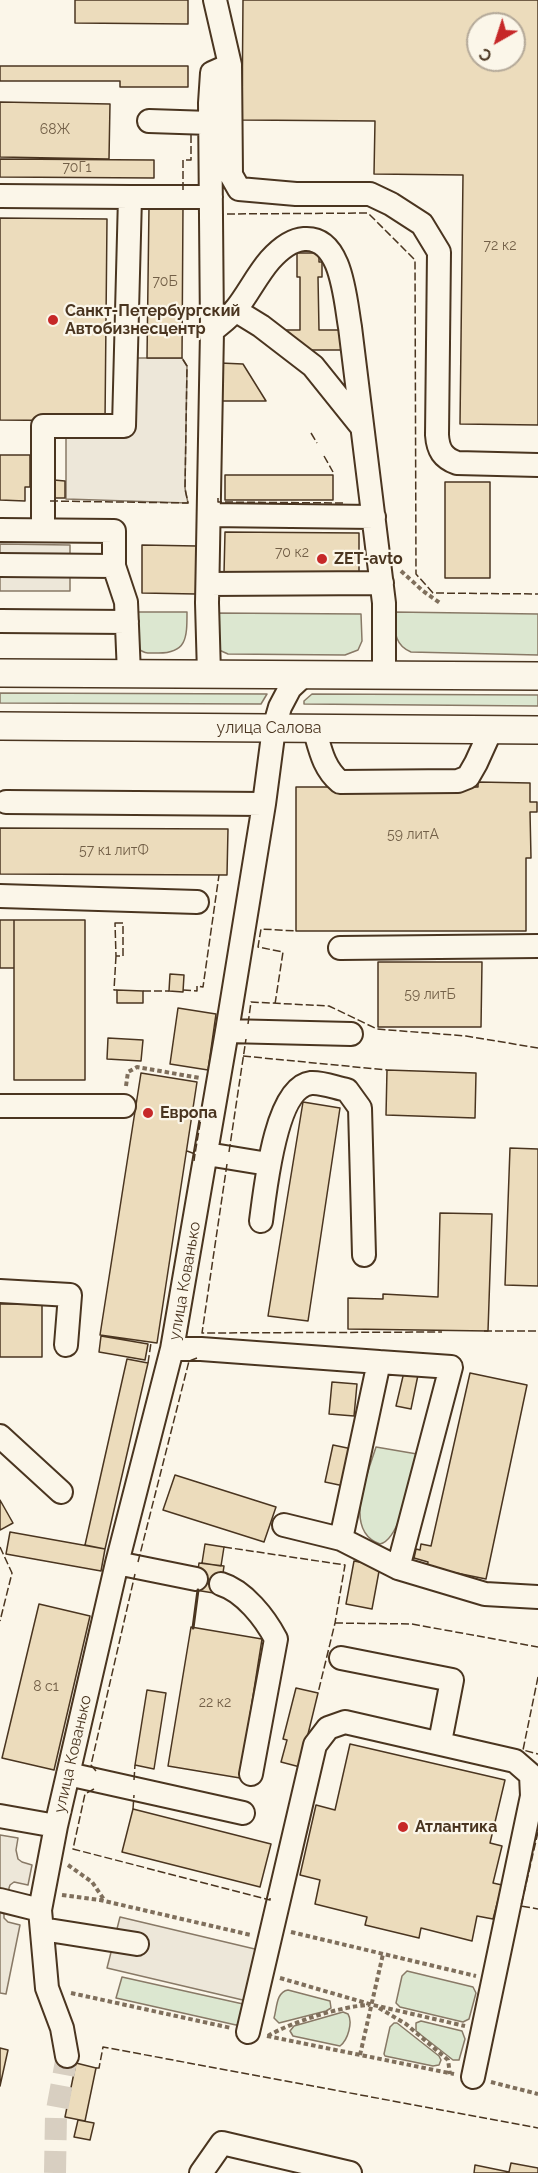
<!DOCTYPE html>
<meta charset="utf-8">
<style>
body{margin:0}
#map{position:relative;width:538px;height:2173px;overflow:hidden;background:#fbf6e9;font-family:Raleway,sans-serif}
canvas{display:block}
.north{position:absolute;left:466px;top:12px;width:60px;height:60px;box-sizing:border-box;background:#fbf6e9;border:2px solid #b4a999;border-radius:50%;rotate:219deg;font-size:16px;font-weight:700;line-height:24px;text-align:center;color:#4a3520}
.north::after{content:'';display:block;margin:auto;width:21px;height:27px;background:#c62828;clip-path:polygon(50% 0,100% 100%,50% 72%,0 100%)}
</style>
<div id="map">
<canvas width="538" height="2173"></canvas>
<div class="north">С</div>
</div>
<script>
const c = document.querySelector('canvas').getContext('2d');
c.lineJoin = 'round';
function fillPath(path, color) {
  c.fillStyle = color;
  c.fill(path, 'evenodd');
}
function stroke(path, color, width, dash) {
  c.strokeStyle = color;
  c.lineWidth = width;
  c.lineCap = dash ? 'butt' : 'round';
  c.setLineDash(dash || []);
  c.stroke(path);
}
function drawText(font, color, halo, rows, align = 'center') {
  c.font = font + ' Raleway,sans-serif';
  c.lineWidth = 4.5;
  c.setLineDash([]);
  c.textBaseline = 'middle';
  c.strokeStyle = halo;
  c.fillStyle = color;
  for (const [text, x, y, turn = 0] of rows) {
    c.save();
    c.translate(x, y);
    c.rotate((+turn || 0) * Math.PI / 180);
    c.textAlign = isNaN(turn) ? turn : align;
    if (halo) c.strokeText(text, 0, 0);
    c.fillText(text, 0, 0);
    c.restore();
  }
}
const green = new Path2D(`
 M138,612H187C187,638 187,654 156,653C148,653 144,654 138,648L136,615Z
 M394,612L538,614V655L411,652C393,645 395,629 394,612Z
 M214,613L361,614L362,641L358,650L345,655L228,654L219,650Z
 M0,693L267,694L261,704L0,703Z
 M312,694L538,695V706L304,704V701Z
 M376,1447L417,1454C412,1473 401,1540 380,1544C342,1531 368,1473 376,1447Z
 M407,1971L473,1987L476,1993L469,2019L463,2022L400,2007L396,2003L402,1976Z
 M122,1977L243,2004L246,2006L240,2024L236,2025L116,1998Z
 M288,1990L330,2001L331,2008L326,2011L279,2023L274,2018C277,2008 276,1992 288,1990Z
 M343,2012L348,2014C353,2022 348,2040 340,2046L293,2036L290,2031L294,2026Z
 M421,2021L462,2031L465,2039L459,2060H453L416,2031V2023Z
 M394,2023H397L439,2056L441,2060L439,2065L433,2066L385,2056L384,2054L390,2027Z`);
fillPath(green, '#dce7d0');
stroke(green, '#887966', 1.5);
const parking = new Path2D(`
 M114,358H182L187,366L185,488L188,503L66,499V438H114Z
 M0,544L70,545V591H0Z
 M0,1835L18,1838L16,1850L18,1859L22,1862L32,1865L28,1885L14,1882L10,1885L9,1888L8,1911L4,1913V1918L8,1922L20,1925L6,1994L0,1993Z
 M120,1917L259,1950L247,2001L107,1968Z`);
fillPath(parking, '#ede7d9');
stroke(parking, '#887966', 1.5);
const building = new Path2D(`
 M75,0H188V24L75,23Z
 M243,0H538V425L460,424L463,175L374,174L375,121L242,120ZM478,24H514V60H478Z
 M0,66H188V87H120V81H0Z
 M0,102L110,104L109,159L0,157Z
 M0,159L154,160V178L0,177Z
 M149,206H183L182,358H147Z
 M0,218L107,219L105,421L0,420Z
 M297,253H319V262H322V277H318L319,330H342V350H277V330H300V277H297Z
 M220,363L243,364L266,401H220Z
 M0,455H30V487H25V501L0,500Z
 M225,475H333V500H225Z
 M54,480L65,481V498H54Z
 M445,482H490V578H445Z
 M225,532L359,533V575L224,574Z
 M142,545L197,546L196,594L142,593Z
 M478,782L530,783V802H537V812H530L531,858H526V931H296V787H478Z
 M0,828L228,829L227,875L0,874Z
 M0,920H14V968H0Z
 M14,920H85V1080H14Z
 M378,962H482L481,1027H378Z
 M170,974L184,975L183,992L169,991Z
 M117,990L143,991V1003H117Z
 M178,1008L216,1014L208,1070L170,1064Z
 M108,1038L143,1040L141,1061L107,1059Z
 M387,1070L476,1073L475,1118L386,1115Z
 M141,1073L197,1082L157,1343L100,1335Z
 M303,1102L340,1108L308,1321L268,1316Z
 M510,1148L538,1149V1286L505,1285Z
 M440,1213L492,1214L488,1331L348,1329V1298L383,1299V1294L438,1297Z
 M0,1304H42V1357H0Z
 M101,1336L148,1344L145,1360L99,1352Z
 M127,1359L148,1363L105,1549L85,1545Z
 M404,1372L418,1375L411,1409L396,1406Z
 M470,1373L527,1385L486,1579L427,1567L428,1562L414,1558L416,1549L420,1550L421,1544L431,1546Z
 M332,1382L357,1384L354,1416L329,1414Z
 M333,1445L352,1449L344,1486L325,1482Z
 M175,1475L276,1507L264,1542L163,1510Z
 M0,1500L13,1523L0,1530Z
 M10,1532L105,1549L101,1571L6,1554Z
 M205,1544L224,1547L221,1566L202,1563Z
 M354,1561L380,1566L372,1609L346,1604Z
 M199,1563L224,1566L220,1594L195,1590Z
 M39,1604L90,1616L54,1770L2,1758Z
 M191,1627L262,1639L240,1778L168,1766Z
 M296,1688L318,1693L300,1767L281,1762L287,1740L283,1739Z
 M147,1690L166,1693L154,1769L135,1765Z
 M350,1744L505,1780L490,1843L502,1846L493,1883L502,1885L493,1919L477,1916L472,1941L421,1928L419,1938L365,1925L367,1917L315,1904L320,1880L300,1875L316,1805L335,1810Z
 M133,1809L271,1844L260,1887L122,1852Z
 M0,2048L8,2050L0,2086Z
 M76,2063L96,2068L85,2121L65,2117Z
 M78,2120L94,2123L90,2140L74,2137Z
 M511,2163L538,2168V2173H474L475,2165L509,2172Z`);
fillPath(building, '#ecdcbc');
stroke(building, '#4a3520', 1.5);
stroke(new Path2D(`
 M55,2173L56,2115L67,2056`), '#d8cfc1', 22, [22, 11]);
const minor = new Path2D(`
 M215,0L230,65L231,175L239,189L296,194H370L391,204L422,224L439,252L437,435C438,450 443,458 457,463L538,465
 M149,121L210,123
 M0,196L130,197L124,426H43V530
 M130,197H211
 M235,310L261,326L313,366L362,427
 M212,331C220,324 229,318 236,309C248,294 257,275 270,260C279,250 290,240 304,239C342,236 345,299 350,327L384,603V675
 M209,515L374,517
 M0,530L114,531V566
 M0,565L114,566L126,602L129,674
 M208,584L382,583
 M0,621L127,622
 M209,674L207,603L212,331L210,103L212,73L230,65
 M314,728C320,748 323,768 340,782L458,781L468,777L476,763L491,730
 M6,802L264,804
 M0,896L197,902
 M340,948L538,946
 M227,1031L351,1034
 M0,1106H124
 M207,1154L268,1164
 M261,1221C265,1192 275,1087 311,1083C322,1082 336,1088 347,1090L360,1108L364,1255
 M0,1291L70,1295L66,1345
 M172,1349H201L379,1362
 M0,1436L61,1492
 M284,1525L341,1539L398,1568L485,1594L538,1597
 M341,1539L379,1362L451,1367L398,1568
 M117,1563L196,1579
 M221,1584C244,1591 265,1618 276,1639L251,1774
 M341,1658L452,1680L440,1742
 M68,1774L243,1813
 M0,1816L56,1826
 M0,1900L40,1910
 M42,1929L137,1944
 M248,2032L315,1745L328,1728L345,1722L515,1761L531,1775L532,1796L473,2077
 M67,2056L62,2028L47,1988L40,1910L56,1826L117,1563L172,1349L227,1031L264,804L274,728L280,707L290,688L305,674
 M201,2173L222,2143L350,2173`);
const major = new Path2D(`
 M0,673L538,676
 M0,726L538,730`);
stroke(minor, '#4a3520', 26);
stroke(major, '#4a3520', 30);
stroke(new Path2D(`
 M401,571L423,591L440,603
 M126,1086L128,1072L137,1067L200,1078
 M68,1865L92,1882L105,1901
 M62,1895L100,1900L251,1935
 M291,1932L476,1976
 M280,1978L373,2005L465,2026
 M71,1993L231,2028
 M379,2008L406,2024L448,2060L450,2074
 M267,2036L454,2074
 M268,2036C291,2022 342,2006 369,2005
 M360,2055L383,1954
 M491,2082L538,2094`), '#7f6f5c', 4, [4.5, 3]);
stroke(minor, '#fbf6e9', 22);
stroke(major, '#fbf6e9', 27);
stroke(new Path2D(`
 M183,190V160H191V135
 M227,214L368,213L415,260L416,574L433,593L538,594
 M311,433L317,443
 M324,456L333,472
 M218,498V502L344,503
 M50,501L188,503L185,489L187,366L182,358
 M115,923H123V956H116Z
 M116,956L114,990H117
 M183,990L197,991V986L203,987L219,875
 M143,991H169
 M275,1004L283,952L258,947L261,929L296,931
 M248,1024L251,1002L329,1006L377,1029L466,1036L538,1048
 M243,1056L387,1070
 M187,1151L195,1154L202,1112L193,1111
 M229,1152L246,1039
 M194,1161L195,1154
 M227,1164L202,1333L442,1332
 M484,1331H538
 M148,1363L151,1343
 M0,1547L12,1573L0,1621
 M224,1547L345,1565L335,1623L318,1693
 M138,1562L189,1361L197,1358
 M335,1623L412,1624L538,1647
 M538,1677L523,1750L538,1754
 M96,1771L91,1765L135,1574
 M134,1780L135,1765
 M94,1789L85,1794L73,1849L270,1900V1897
 M133,1809L134,1795
 M538,1832L521,1906L538,1909
 M96,2068H99L103,2047L538,2128`), '#4a3520', 1.5, [8, 3]);
stroke(new Path2D(`
 M193,1628L198,1590`), '#4a3520', 3);
for (const [x, y, r, color] of [
 [53,320,6,"#c62828"],
 [322,559,6,"#c62828"],
 [148,1113,6,"#c62828"],
 [403,1827,6,"#c62828"]
]) {
  const dot = new Path2D();
  dot.arc(x, y, r, 0, 2 * Math.PI);
  c.fillStyle = color;
  c.fill(dot);
  stroke(dot, '#fbf6e9', 2);
}
drawText('14px', '#725f47', null, [
 ["68Ж",55,130],
 ["70Г1",77,168],
 ["72 к2",500,246],
 ["70Б",165,282],
 ["70 к2",292,553],
 ["59 литА",413,835],
 ["57 к1 литФ",114,851],
 ["59 литБ",430,995],
 ["8 с1",46,1687],
 ["22 к2",215,1703]
]);
drawText('bold 16px', '#4a3520', '#fbf6e9', [
 ["Санкт-Петербургский",65,311],
 ["Автобизнесцентр",65,329],
 ["ZET-avto",334,559],
 ["Европа",160,1113],
 ["Атлантика",415,1827]
], 'left');
drawText('16px', '#4a3520', '#fbf6e9', [
 ["улица Салова",269,728],
 ["улица Кованько",185,1281,-80],
 ["улица Кованько",73,1754,-77]
]);
</script>
